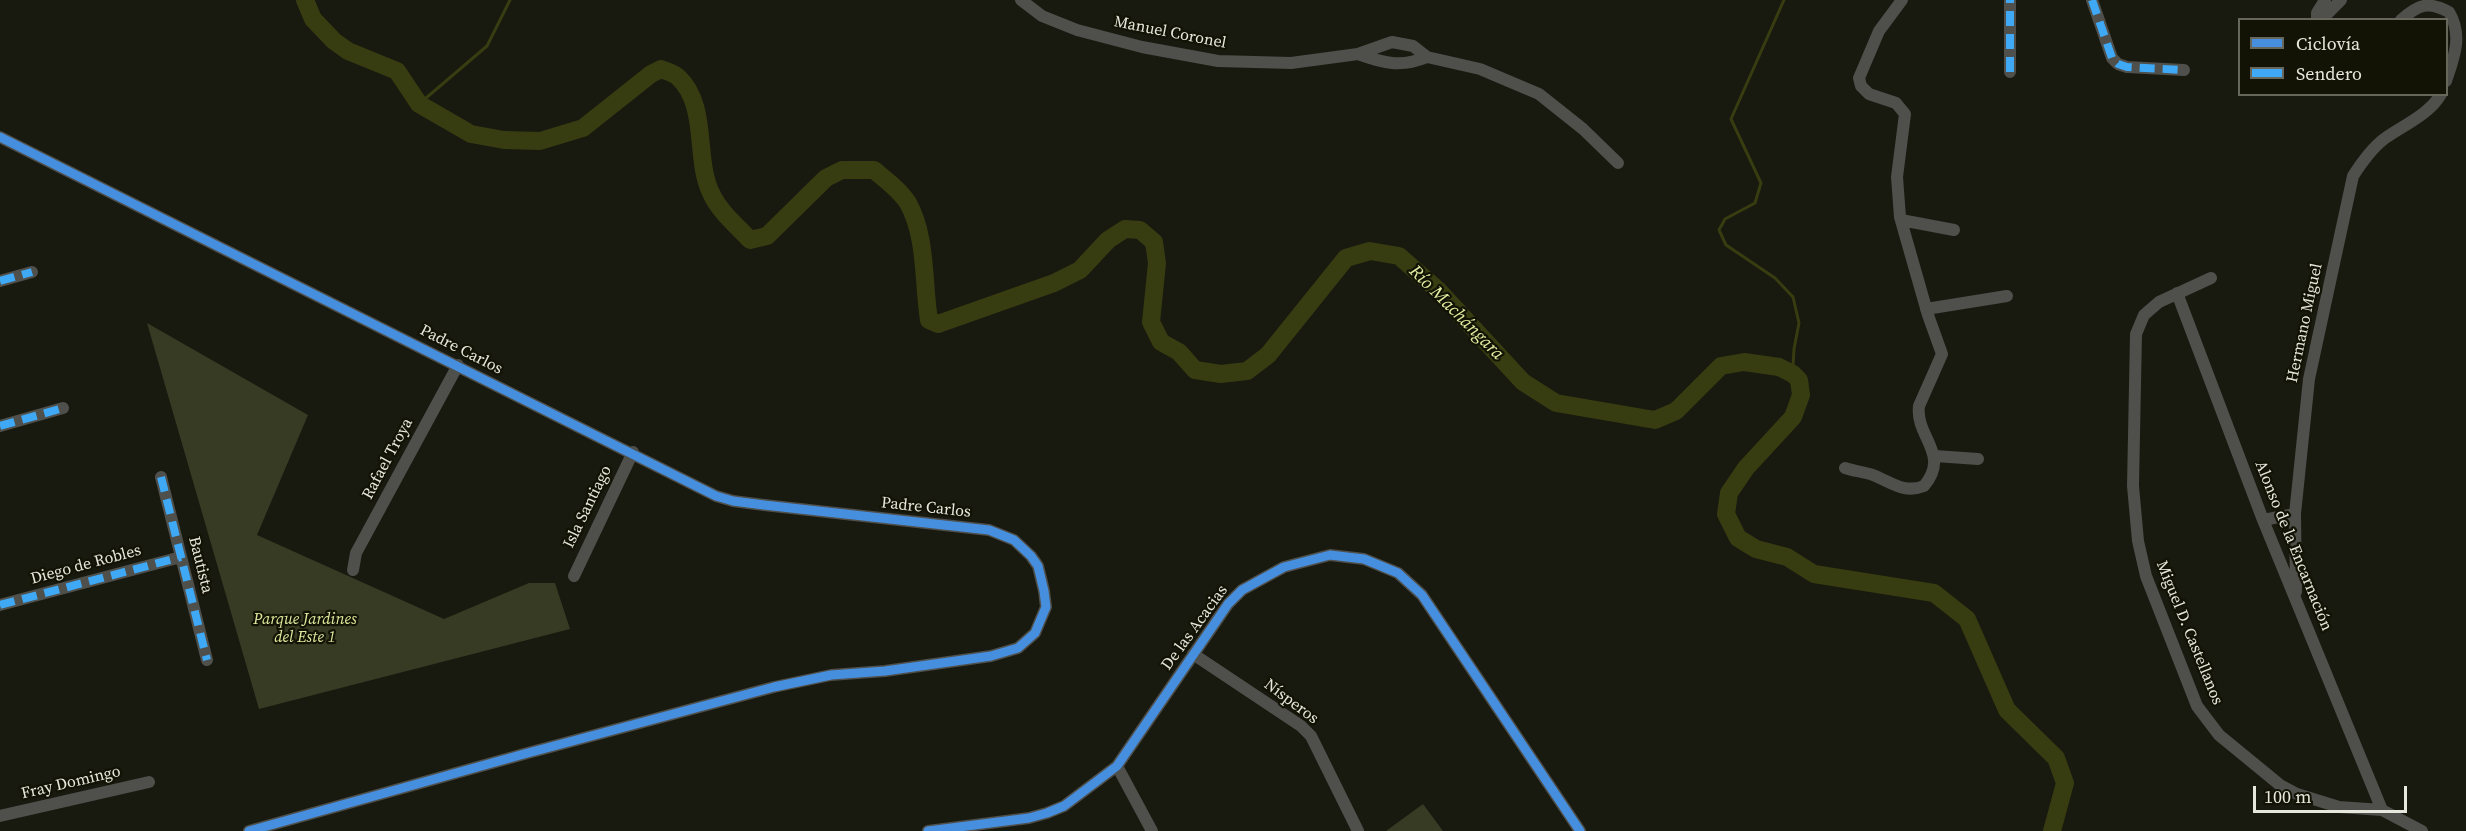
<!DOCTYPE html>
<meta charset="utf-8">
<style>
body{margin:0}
#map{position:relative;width:2466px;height:831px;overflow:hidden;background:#18190f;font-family:"Source Serif 4",serif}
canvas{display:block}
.legend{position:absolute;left:2238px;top:18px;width:210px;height:78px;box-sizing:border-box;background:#121304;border:2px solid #67685b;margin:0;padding:8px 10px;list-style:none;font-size:18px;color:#e7e8dd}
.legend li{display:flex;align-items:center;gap:12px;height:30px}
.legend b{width:30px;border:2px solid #67685b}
.scale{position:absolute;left:2253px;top:786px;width:154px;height:27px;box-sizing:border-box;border:3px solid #e7e8dd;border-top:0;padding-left:8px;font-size:18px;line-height:21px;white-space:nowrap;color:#e7e8dd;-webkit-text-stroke:4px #121304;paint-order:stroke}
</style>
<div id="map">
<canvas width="2466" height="831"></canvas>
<ul class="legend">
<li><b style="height:8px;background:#468fdf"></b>Ciclovía</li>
<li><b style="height:8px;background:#3fa9f5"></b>Sendero</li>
</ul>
<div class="scale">100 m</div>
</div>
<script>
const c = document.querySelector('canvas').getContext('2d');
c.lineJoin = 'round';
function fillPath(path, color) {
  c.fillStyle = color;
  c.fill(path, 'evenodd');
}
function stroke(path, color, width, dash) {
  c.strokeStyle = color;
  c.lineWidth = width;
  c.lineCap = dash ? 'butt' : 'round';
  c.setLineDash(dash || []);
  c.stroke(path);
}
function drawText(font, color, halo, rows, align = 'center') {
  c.font = font + ' "Source Serif 4",serif';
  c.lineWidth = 4.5;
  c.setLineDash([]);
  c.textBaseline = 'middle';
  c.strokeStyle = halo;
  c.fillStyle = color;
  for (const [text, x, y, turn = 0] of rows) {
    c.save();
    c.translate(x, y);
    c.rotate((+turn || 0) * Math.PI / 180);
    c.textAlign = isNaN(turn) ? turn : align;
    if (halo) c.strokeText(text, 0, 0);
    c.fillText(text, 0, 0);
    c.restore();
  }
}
fillPath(new Path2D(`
 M147,323L308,415L257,535L444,619L529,583H555L570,629L259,709Z
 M1423,804L1443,831H1386Z`), '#383b24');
stroke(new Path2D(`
 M1784,0L1731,119L1761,183L1755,203L1725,219L1719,230L1726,245L1775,278L1793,297L1799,323L1794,349L1792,384
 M419,104L487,46L510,0`), '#383c11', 3);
stroke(new Path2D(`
 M305,0L313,19L334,41L348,51L397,71L419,104L471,134L504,140L540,141L583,128L651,74L661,69C666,71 674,73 678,77C709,106 694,158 711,193C719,211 737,226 750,240L767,236L826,178L842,170H874C886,180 900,190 908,203C927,237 923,283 929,320L938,324L1054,283L1080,270L1108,240L1125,229L1140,230L1154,242L1157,263L1151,322L1161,342L1179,352L1195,370L1221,374L1247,371L1268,355L1346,258L1370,251L1399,256L1439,291L1523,382L1556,403L1655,420L1676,411L1721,366L1744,362L1779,367L1793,374L1799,380L1801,395L1793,417L1746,468L1729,493L1726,514L1738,538L1756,549L1787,557L1814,574L1934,593L1967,619L2007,710L2056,758L2065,783L2052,831`), '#383c11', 18);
stroke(new Path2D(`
 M1021,0L1042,16L1077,30L1142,47L1218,61L1291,63L1358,54L1392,42L1413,46L1427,57L1480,69L1539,94L1583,129L1618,163
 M2092,0L2112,58L2118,64L2127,67L2184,70
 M2317,20V13L2325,0
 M2321,20L2341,0
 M2401,20C2419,4 2428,1 2449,12C2463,35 2454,58 2446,81
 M1358,54C1383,63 1401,68 1427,57
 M2010,72V0
 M0,137L716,496L733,501L764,505L989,530L1014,540L1031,556L1038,566L1044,591L1046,607L1035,633L1018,648L991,656L885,671L831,675L774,687L524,754L249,831
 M1901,220L1954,230
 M2211,278L2159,302L2144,315L2136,334L2133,486L2138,541L2146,576L2197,706L2219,735L2280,785L2297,794L2339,807L2382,810L2422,831
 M0,281L32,272
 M2177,293L2263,520L2382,810
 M1926,309L2007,296
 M0,426L63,408
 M1935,456L1978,459
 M1845,468C1854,471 1864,472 1873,475C1891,482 1904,494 1924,486C1951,454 1915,437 1919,406L1942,354L1928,315L1900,217L1897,177L1905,114L1896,103L1869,94L1861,86L1859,78L1879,31L1902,0
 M161,477L207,660
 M2263,520L2295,514
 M353,570L356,553L458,365
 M574,576L633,452
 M2296,592L2295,514L2309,379L2353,176C2362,162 2371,149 2384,139C2402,126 2430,114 2441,94
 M0,605L181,557
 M1193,654L1301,726L1311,736L1358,831
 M1117,766L1152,831
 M0,816L149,782
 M928,831L1029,818L1047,813L1064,806L1117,766L1228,604L1242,590L1284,567L1330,555L1364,559L1398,573L1422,595L1580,831`), '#4f4f4b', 12);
stroke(new Path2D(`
 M2092,0L2112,58L2118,64L2127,67L2184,70
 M2010,72V0
 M0,281L32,272
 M0,426L63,408
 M161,477L207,660
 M0,605L181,557`), '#3fa9f5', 8, [15, 8]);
stroke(new Path2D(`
 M0,137L716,496L733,501L764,505L989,530L1014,540L1031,556L1038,566L1044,591L1046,607L1035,633L1018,648L991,656L885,671L831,675L774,687L524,754L249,831
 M928,831L1029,818L1047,813L1064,806L1117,766L1228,604L1242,590L1284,567L1330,555L1364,559L1398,573L1422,595L1580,831`), '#468fdf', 9);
drawText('16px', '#e7e8dd', '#121304', [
 ["Manuel Coronel",1170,33,11],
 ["Hermano Miguel",2305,323,-78],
 ["Padre Carlos",461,350,27],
 ["Rafael Troya",388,459,-62],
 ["Isla Santiago",588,507,-64],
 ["Padre Carlos",926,508,6],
 ["Alonso de la Encarnación",2293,546,68],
 ["Diego de Robles",86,565,-15],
 ["Bautista",200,565,76],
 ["De las Acacias",1195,628,-54],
 ["Miguel D. Castellanos",2189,633,68],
 ["Nísperos",1291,702,37],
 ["Fray Domingo",71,783,-13]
]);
drawText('italic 16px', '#e0e89d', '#121304', [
 ["Parque Jardines",305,620],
 ["del Este 1",305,638]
]);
drawText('italic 18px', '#e3eba0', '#121304', [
 ["Río Machángara",1456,313,45]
]);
</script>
